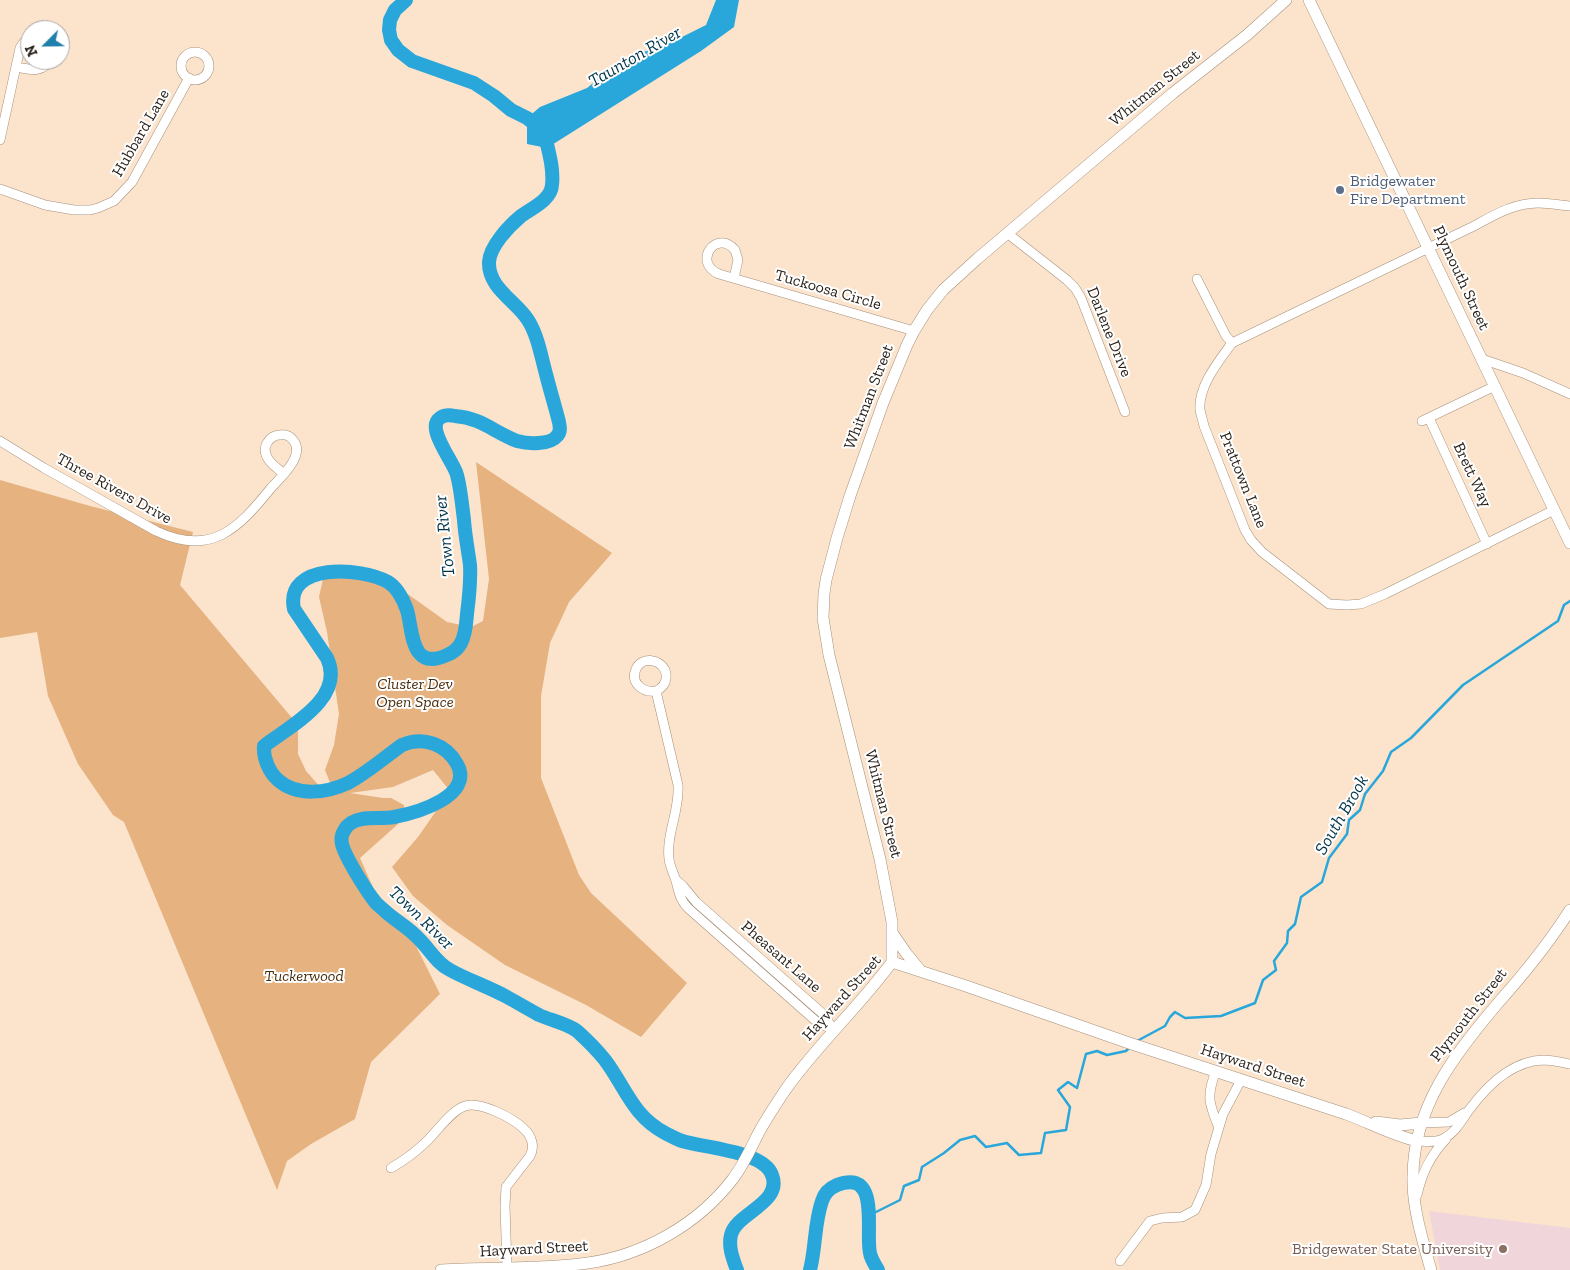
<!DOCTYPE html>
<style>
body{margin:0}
#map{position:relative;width:1570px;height:1270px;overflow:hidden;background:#fbe3cc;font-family:"Zilla Slab",serif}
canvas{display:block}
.north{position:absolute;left:20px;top:20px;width:50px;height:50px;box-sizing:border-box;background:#fff;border:1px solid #a9a5a2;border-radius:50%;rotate:247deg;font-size:14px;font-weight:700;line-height:20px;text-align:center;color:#281f17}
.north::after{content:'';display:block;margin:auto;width:18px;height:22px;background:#207fac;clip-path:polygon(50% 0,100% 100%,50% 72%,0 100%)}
</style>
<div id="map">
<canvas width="1570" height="1270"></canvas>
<div class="north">N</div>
</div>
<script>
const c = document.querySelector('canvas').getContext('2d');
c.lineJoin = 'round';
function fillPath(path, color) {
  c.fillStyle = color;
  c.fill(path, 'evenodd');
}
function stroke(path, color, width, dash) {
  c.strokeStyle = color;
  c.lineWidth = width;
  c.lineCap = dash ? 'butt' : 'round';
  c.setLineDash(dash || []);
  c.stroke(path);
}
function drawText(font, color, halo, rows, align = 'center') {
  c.font = font + ' "Zilla Slab",serif';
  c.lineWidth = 4;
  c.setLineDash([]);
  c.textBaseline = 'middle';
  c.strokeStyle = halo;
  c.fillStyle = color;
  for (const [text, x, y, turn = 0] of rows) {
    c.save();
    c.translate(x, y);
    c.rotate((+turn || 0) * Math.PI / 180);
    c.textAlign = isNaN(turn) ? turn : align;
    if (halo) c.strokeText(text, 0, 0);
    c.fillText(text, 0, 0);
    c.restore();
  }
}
fillPath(new Path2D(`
 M1429,1211L1570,1228V1270H1440Z`), '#f0d6da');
fillPath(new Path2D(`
 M476,462L612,553L569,602L550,643L541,696V778L579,875L591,893L687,983L641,1037L586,1005L505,965L447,925L413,896L392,867L418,837L450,791L433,770L393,787L350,793L383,798H391L404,805V810L402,812L398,824L360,858L375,892L413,940L440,994L371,1062L355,1119L311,1144L287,1161L277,1190L124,822L113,815L78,764L48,696L37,632L0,638V480L90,506L193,532L180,585L298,725V754L306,771L321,788L333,790L325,770L334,745L339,714L327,632L319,597L325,570L345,565L374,570L447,622L471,627L483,621L489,579Z`), '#e5b280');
fillPath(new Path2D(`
 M716,0H739L734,27L701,51L547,148L527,144V118L540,107L587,88L624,58L666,45L706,25Z`), '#2aa7da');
stroke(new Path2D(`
 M1137,1041L1165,1026L1170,1017L1175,1012L1185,1018L1221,1016L1255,1003L1263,980L1276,970L1274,961L1287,943L1288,931L1295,924L1301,897L1322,882L1329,858L1347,834L1349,820L1360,810L1365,794L1383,771L1391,752L1411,738L1463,685L1558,621L1564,605L1570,601
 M869,1212H876L900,1200L904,1186L919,1180L922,1167L944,1153L960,1140L975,1136L986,1147L1007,1143L1019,1155L1041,1153L1045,1133L1066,1130L1070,1107L1058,1090L1068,1082L1077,1088L1086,1054L1097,1051L1107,1055L1126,1051L1131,1046`), '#2aa7da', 2.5);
stroke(new Path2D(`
 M406,0L395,10L390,20L389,30L391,40L398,50L412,61L474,83L494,96L511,110L527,118L542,130
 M544,132C548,149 554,168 552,185C551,200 532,208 521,216C509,226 490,246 489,262C488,288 516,301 528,320C538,336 541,356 546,374C550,390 555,406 559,422C560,427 561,432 557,436C550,445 528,444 517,441C494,432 481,418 455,416C450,415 444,415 440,418C425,428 454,462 457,475C461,490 462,505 464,520C465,535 468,550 470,565C471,581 469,598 467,614C466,624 466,634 461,643C458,649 452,653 447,655C410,672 413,630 407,610C403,599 398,588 388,582C362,567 284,562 294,609L327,658C346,698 290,726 264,746C263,758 269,772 278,780C297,797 327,793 348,783C367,773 385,757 402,745C423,736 446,744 457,764C475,796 416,813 394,817C384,819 373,817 362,819C355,820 347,824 344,831C341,835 341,839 342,844C345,857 367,892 376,903C379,906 383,909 386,912C396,921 409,928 418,938C429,948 436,963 450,970C468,980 489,987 507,997C518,1003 528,1009 539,1015C550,1020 568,1024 577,1031C587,1040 597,1050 605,1060C626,1088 632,1115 665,1133C671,1136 676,1139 682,1141C704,1148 764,1151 772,1175C783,1203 736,1213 731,1235C728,1247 733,1259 737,1270
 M810,1270C816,1247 814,1224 822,1201C824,1194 830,1188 837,1185C881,1168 865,1232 870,1253C871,1259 875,1265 878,1270`), '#2aa7da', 14);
const street = new Path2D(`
 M181 66a14 14 0 1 1 28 0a14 14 0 1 1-28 0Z
 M16,67C29,69 42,74 50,60
 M0,140L20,48L24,42L30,38
 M0,189L45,205L74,210H90L98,208L114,201L132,182L189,78
 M1007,233L1067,280L1075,288L1081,298L1125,412
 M734,278L738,260L735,250C716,228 692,263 719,274L914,331
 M1197,279L1226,336L1232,343
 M1482,359L1523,373L1570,394
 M1429,418L1487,544
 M1422,421L1495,386
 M0,441L44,468L156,531C211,557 238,529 271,488C281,477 306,455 293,440C290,436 285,434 280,435C274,435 270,438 267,443C260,456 274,466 283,473
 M1554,510L1385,594L1361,604L1347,605L1329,604L1262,552L1251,540L1245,530L1204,426C1203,421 1201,415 1200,410C1198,386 1219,361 1232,343L1474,226C1494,215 1514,203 1538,203C1549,203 1559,205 1570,206
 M656,691C665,687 668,679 665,670C659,659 642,656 636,669C630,683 643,693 656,691L678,785C680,810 666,834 669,859C670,867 674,874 676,881C679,892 680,901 689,909L817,1022L834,1030
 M676,880L683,886L696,902L823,1014L833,1029
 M1216,1071C1206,1096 1209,1104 1219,1128
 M1422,1123L1449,1122L1464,1113
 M1417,1141C1425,1141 1435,1143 1443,1139C1455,1133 1462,1120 1469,1110C1486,1087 1512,1061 1543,1060C1552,1060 1561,1062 1570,1064
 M391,1168C405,1160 417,1151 428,1140C438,1130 452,1110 465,1106C480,1101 513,1118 524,1129C532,1136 535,1147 530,1156L506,1187L505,1206L507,1267
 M1417,1195C1422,1173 1430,1156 1446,1139
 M1120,1261L1150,1221L1162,1218L1182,1217L1195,1210L1206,1185L1211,1154L1223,1114L1241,1080`);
const secondary = new Path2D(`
 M1309,0L1570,543
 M893,934L906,953L920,970
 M892,962V922L880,859L829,655L823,618L824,594L826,580L837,538L850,496L883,403L907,345L914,331L927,310L943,290L977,259L1173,93L1247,35L1286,0
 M1376,1122L1400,1125L1422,1123
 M441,1270C490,1267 540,1270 588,1263C644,1255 698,1224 732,1180C743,1166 750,1150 758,1134C766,1119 776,1104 786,1089C818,1044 859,1007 892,962L966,986L1129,1043L1346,1114C1370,1123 1392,1135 1417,1141
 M1431,1270C1423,1242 1412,1206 1413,1177C1413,1107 1455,1054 1498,1003C1524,974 1549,943 1570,910`);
stroke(street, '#a6907a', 10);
stroke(secondary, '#a6907a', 12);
stroke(street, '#fff', 9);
stroke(secondary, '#fff', 11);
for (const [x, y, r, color] of [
 [1340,190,5,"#5c6f8a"],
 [1503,1249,5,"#8d6e63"]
]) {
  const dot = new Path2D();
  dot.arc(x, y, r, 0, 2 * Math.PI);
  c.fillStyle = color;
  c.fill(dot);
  stroke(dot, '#fff', 2);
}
drawText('16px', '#281f17', '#fff', [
 ["Whitman Street",1155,88,-39],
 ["Hubbard Lane",141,133,-60],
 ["Plymouth Street",1461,278,65],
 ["Tuckoosa Circle",828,290,16],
 ["Darlene Drive",1109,332,68],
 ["Whitman Street",869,397,-69],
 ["Brett Way",1472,475,65],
 ["Prattown Lane",1243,480,68],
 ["Three Rivers Drive",114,489,29],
 ["Whitman Street",883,804,76],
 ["Pheasant Lane",781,957,41],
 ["Hayward Street",842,998,-48],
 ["Plymouth Street",1469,1015,-52],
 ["Hayward Street",1253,1066,18],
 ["Hayward Street",534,1249,-3]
]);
drawText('16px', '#4e5e75', '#fff', [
 ["Bridgewater",1350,181],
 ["Fire Department",1350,199]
], 'left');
drawText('italic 16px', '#4a2d0c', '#fff', [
 ["Cluster Dev",415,684],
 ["Open Space",415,702],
 ["Tuckerwood",304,976]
]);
drawText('16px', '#785e54', '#fff', [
 ["Bridgewater State University",1493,1249]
], 'right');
drawText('italic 18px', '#003549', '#fff', [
 ["Taunton River",635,57,-30],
 ["Town River",445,536,-96],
 ["South Brook",1342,815,-60],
 ["Town River",421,918,44]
]);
</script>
